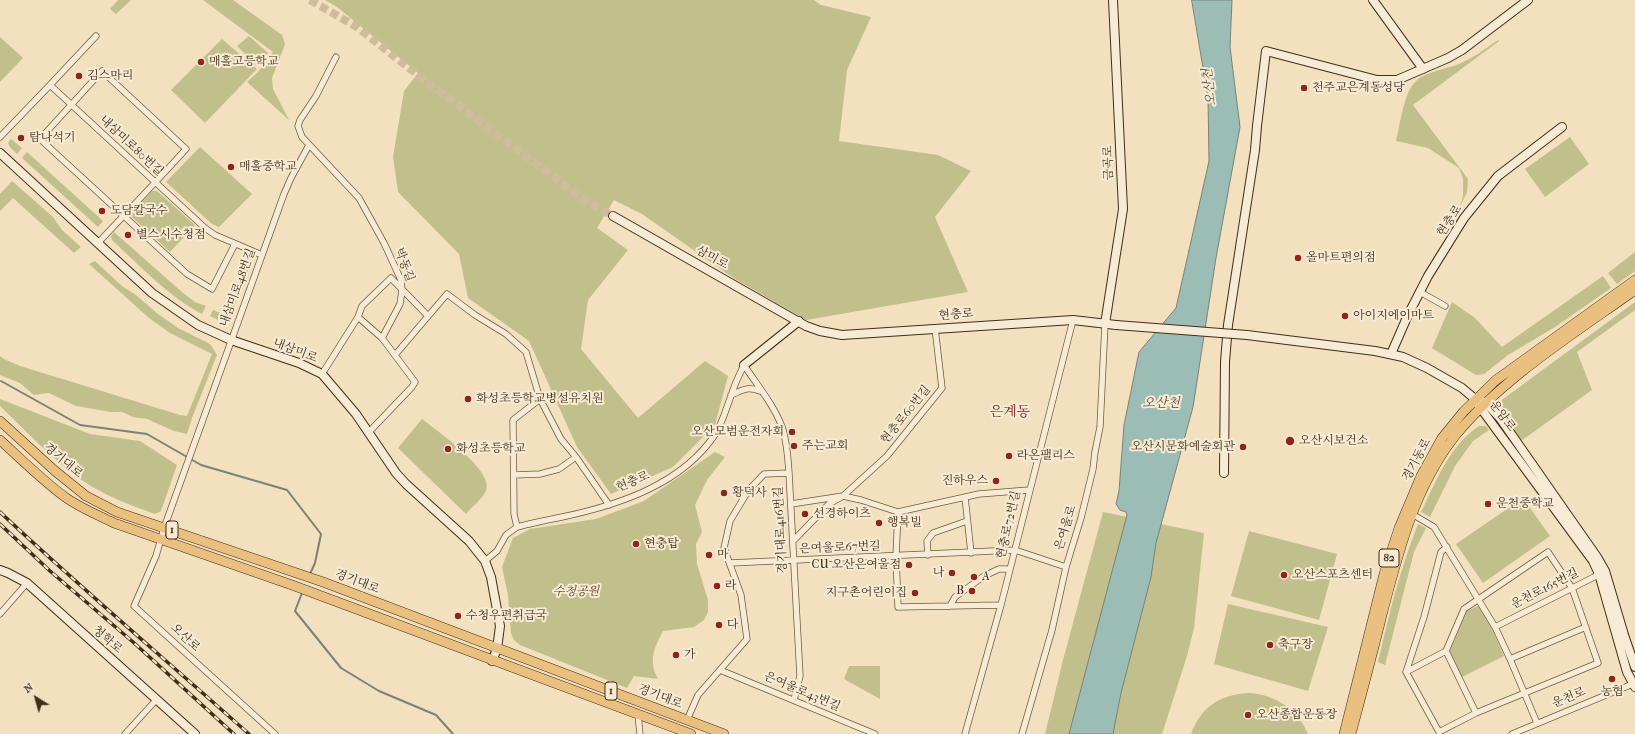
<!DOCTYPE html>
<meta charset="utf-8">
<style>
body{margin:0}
#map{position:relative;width:1635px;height:734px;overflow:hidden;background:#f2e0be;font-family:"IM FELL French Canon",serif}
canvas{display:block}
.north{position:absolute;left:16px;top:678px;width:40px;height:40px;-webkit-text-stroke:3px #f7ebd5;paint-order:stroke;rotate:323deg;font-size:11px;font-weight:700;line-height:16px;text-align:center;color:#442d17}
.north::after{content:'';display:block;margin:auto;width:14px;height:18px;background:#442d17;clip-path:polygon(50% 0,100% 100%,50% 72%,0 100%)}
</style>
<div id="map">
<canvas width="1635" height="734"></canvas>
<div class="north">N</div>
</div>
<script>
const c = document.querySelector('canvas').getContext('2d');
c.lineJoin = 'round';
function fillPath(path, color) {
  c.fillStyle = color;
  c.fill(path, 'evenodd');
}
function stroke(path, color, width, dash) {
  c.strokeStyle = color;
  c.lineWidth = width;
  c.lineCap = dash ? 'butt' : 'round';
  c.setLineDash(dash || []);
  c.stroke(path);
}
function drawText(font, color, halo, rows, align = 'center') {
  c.font = font + ' "IM FELL French Canon","Noto Serif KR",serif';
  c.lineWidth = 4;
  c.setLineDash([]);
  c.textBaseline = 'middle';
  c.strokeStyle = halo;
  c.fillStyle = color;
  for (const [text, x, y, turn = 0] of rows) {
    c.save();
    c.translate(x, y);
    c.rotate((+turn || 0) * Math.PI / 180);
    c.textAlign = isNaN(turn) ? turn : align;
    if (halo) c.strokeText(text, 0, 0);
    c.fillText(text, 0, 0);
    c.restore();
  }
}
fillPath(new Path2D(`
 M118,0H131L116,14L110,9Z
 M203,0H233L282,35L285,44L272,78L273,89L289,120L247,82L258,72L273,52Z
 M325,0H814L821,5L871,17L847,70L839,141L938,155L971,171L935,217L968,292L806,320L735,279L642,214L614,200L597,228L628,250L588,300L581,349L638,418L705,361L728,376L715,425L673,467L611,494L577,447L529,341L468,298L459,254L398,192L393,157L404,91L418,73L337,7Z
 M249,36L268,53L256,65L237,46Z
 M0,37L23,58L0,82Z
 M222,39L257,69L205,123L171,90Z
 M1498,40L1499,41L1413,105L1468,179L1467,192L1460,207L1463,196V179L1459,168L1428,148L1396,141C1400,125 1404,91 1416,81C1425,72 1446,69 1459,64C1473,58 1485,49 1498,40Z
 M1570,137L1589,164L1545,197L1525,169Z
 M11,139L22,148L17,154L10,147L8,143Z
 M200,147L252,194L219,227L212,224L166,182Z
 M27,152L103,221L98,227L22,158Z
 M12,181L53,217L62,230L81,247L74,253L13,198L0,211V194Z
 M152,191H157L195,225L170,252L132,217V213Z
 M114,232L183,293L195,302L206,306L202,314C168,296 140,266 112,240L111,236Z
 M1635,252V271L1617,284L1608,273Z
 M249,255L251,256L252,261L229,319L222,322L210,316L213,310L225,315Z
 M95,261L122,286L136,295L158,314L178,328L210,344L217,355L192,418L187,434L174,431L147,419L133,417L122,412H111L76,406L49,393L34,395L20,383L0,375V356L4,359L20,366L180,415L187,416L212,354L170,333L149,318L89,264Z
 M1603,276L1611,288L1555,327L1508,355L1484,374L1476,375L1432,348L1452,302L1475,318L1502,347Z
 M1635,302V310L1577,352L1592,390L1521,441L1500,409L1499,402Z
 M0,399L90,434L140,441L177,465L161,511L155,514C130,505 103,495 80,479C51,458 26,431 0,406Z
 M422,419C436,430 495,471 486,491C482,499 472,507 466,514L398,448Z
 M1479,426H1486L1489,430L1473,441L1455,466L1430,517L1421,512C1436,481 1450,445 1479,426Z
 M715,452L725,457L707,480L695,505L702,532L696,544L697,564L708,600V612L704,620L694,627L663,631C654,648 648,661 658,679L634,676L627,688L520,645L514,640L511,633L508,595L502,567L513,538L530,529L596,519L644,501Z
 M1523,498L1550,536L1483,583L1456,544Z
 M1103,512L1204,533L1194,628L1187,656L1162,734H1045L1063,660Z
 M1418,524L1426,528L1414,552L1385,665L1378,662C1389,615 1400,569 1418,524Z
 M1249,531L1337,554L1319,620L1231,596Z
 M1228,604L1328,627L1308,691L1214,664Z
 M1478,606L1483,609L1504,656L1462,677L1449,654L1467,611Z
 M849,666H880V699L844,679Z
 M1248,693C1274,694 1298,709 1308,734H1191C1201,707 1219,695 1248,693Z`), '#c1c08c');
const water = new Path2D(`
 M1192,0H1232L1230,47L1240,127L1216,258L1193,407L1156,543L1151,577L1121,693L1113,734H1069L1127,515L1126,512L1120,510L1116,504L1119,491L1124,425L1139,352L1176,308L1209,161L1208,98Z`);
fillPath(water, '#9cbcb6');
stroke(water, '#798376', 1);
stroke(new Path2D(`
 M1,381L80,425L147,434L201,465L287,490L321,534L315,563L310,574
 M302,593L295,611L341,668L379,691L436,715L453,734`), '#798376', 2);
stroke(new Path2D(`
 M310,0L357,27L428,83L587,202L613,216`), '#cfbc9d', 8, [8, 4]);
const street = new Path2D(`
 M336,57L316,96L300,120L298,126L302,137L359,198L384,243L401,280L402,290L400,304L382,338L415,382L412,387L369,432
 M50,85L96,36
 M0,137L50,85L205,228L215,235L262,255
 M98,243C127,212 157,181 186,149L102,71L40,139L187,274L212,289L235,244
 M1420,292L1445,306
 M358,317L362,306L391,278L428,316
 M395,355L447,294L475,315L506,334L526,352L540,399L561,439L576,457L609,505
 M744,365C757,385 774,405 782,427C787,441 788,458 789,473
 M322,374L358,317L382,338
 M731,395C743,390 748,386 760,391
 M514,475L540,474L559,469L576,457
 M965,497L971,553
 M791,504L843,496L887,456L942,388L935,328
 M898,512L896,556L898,607L1001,605
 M1412,514L1434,527L1478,599L1495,627L1510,659L1537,723
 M517,527L514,514L513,420L540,399
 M793,541L829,504L843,496L861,500L898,512L979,494L1029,490
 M1447,547L1441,552L1424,617L1406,672L1439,732L1476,713
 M1548,552L1572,588L1598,663L1476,713L1446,651L1464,609Z
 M928,555L927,541L933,533L967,521
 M485,561L497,551L506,535L517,527C532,523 547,520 562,517C619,505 683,484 716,433C723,421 726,409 731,396C734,386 739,375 744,365
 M730,563L1015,550L1066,567
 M950,606L955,597L984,576L999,569H1010
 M0,614L27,583
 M1495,627L1602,573
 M1510,659L1586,627
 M720,670L875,734
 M1406,672L1446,651
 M638,715L640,734
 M687,720L698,695L747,639L741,595L724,548L730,521L748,491L764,474L789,473L800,676L794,700
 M125,734L157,699
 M275,734L134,606L156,556L164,528L284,194L291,178L309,145
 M965,734L1001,605L1073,320
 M1022,734L1052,630L1066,567L1081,518L1093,469L1095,452L1100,427L1105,324
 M1512,734L1635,683`);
const secondary = new Path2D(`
 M1373,0L1423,69
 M0,153L152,293L198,325L231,340L299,363L322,374L356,414L396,473L406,484L469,541L485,561L491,577L500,626L497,649L492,661
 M613,216L806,326L820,331L842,335L1073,320L1116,325
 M1105,324L1123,209L1113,0
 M1247,335L1375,351L1403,357L1427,368L1462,388L1475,399L1486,403L1500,418L1597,557L1605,571L1624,635L1635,667
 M1391,354L1408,315L1428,276L1464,218L1498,176L1562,127
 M744,365L799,321
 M1477,403L1593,561L1599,574L1627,672L1635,687
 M1224,473L1225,362L1228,325L1255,150L1257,126L1266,51L1377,80H1397L1448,58L1462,50L1528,0
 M0,570L8,573L27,583L195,734`);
const primary = new Path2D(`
 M0,421L55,471L86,496L117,512L323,582L724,734
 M0,440C21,459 42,480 65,497C80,508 98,515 114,523L292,585L691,734
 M1344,734L1384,574L1399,528L1421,476L1442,438L1464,411L1496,380L1635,280
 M1351,734C1362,693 1373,652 1383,611C1399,550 1415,487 1455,436C1501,379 1575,333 1635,290`);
stroke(street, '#705a41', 7);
stroke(secondary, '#442d17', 10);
stroke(primary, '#442d17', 10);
stroke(street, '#f7ebd5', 5.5);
stroke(secondary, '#f7ebd5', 8);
stroke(primary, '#e9c07f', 9);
const rail = new Path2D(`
 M0,512C81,588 166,660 249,734
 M0,524L50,571L133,642L234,734`);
stroke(rail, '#442d17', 3.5);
stroke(rail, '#f7ebd5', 2, [6]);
const secondaryBridge = new Path2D(`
 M1116,325L1247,335`);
stroke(secondaryBridge, '#442d17', 10, []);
stroke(secondaryBridge, '#f7ebd5', 8);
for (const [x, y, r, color] of [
 [201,62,4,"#8f2418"],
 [79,76,4,"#8f2418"],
 [1304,88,4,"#8f2418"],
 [21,138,4,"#8f2418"],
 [231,167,4,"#8f2418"],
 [102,211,4,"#8f2418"],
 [128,235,4,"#8f2418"],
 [1298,258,4,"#8f2418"],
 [1345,316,4,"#8f2418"],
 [468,399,4,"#8f2418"],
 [792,432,4,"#8f2418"],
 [1290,441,5,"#8f2418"],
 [794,446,4,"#8f2418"],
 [1243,447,4,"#8f2418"],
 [448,449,4,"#8f2418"],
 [1009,456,4,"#8f2418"],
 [996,481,4,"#8f2418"],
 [724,493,4,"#8f2418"],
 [1488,504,4,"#8f2418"],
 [805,514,4,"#8f2418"],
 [879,523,4,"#8f2418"],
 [636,544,4,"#8f2418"],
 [709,555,4,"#8f2418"],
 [909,565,4,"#8f2418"],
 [952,573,4,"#8f2418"],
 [1284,575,4,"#8f2418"],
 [974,577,4,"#8f2418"],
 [717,586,4,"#8f2418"],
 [972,591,4,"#8f2418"],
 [915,593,4,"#8f2418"],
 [458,616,4,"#8f2418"],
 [719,625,4,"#8f2418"],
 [1270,645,4,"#8f2418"],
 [676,655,4,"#8f2418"],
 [1612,679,4,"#8f2418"],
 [1248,715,4,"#8f2418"]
]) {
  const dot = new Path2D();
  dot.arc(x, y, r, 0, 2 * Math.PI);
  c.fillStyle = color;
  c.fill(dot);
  stroke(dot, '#f7ebd5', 1.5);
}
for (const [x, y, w] of [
 [172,530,12],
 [1389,558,20],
 [611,691,12]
]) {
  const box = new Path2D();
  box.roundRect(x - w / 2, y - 9, w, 18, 3);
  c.fillStyle = '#f7ebd5';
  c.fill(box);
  stroke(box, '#442d17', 1);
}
drawText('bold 11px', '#442d17', null, [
 ["1",172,530],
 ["82",1389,558],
 ["1",611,691]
]);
drawText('12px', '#442d17', '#f7ebd5', [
 ["매홀고등학교",209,62],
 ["김스마리",87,76],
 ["천주교은계동성당",1312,88],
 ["탐나석기",29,138],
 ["매홀중학교",239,167],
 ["도담칼국수",110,211],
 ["별스시수청점",136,235],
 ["올마트편의점",1306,258],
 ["아이지에이마트",1353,316],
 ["화성초등학교병설유치원",476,399],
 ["오산모범운전자회",784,432,"right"],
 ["오산시보건소",1299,441],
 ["주는교회",802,446],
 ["오산시문화예술회관",1235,447,"right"],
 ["화성초등학교",456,449],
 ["라온팰리스",1017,456],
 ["진하우스",988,481,"right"],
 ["황덕사",732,493],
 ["운천중학교",1496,504],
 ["선경하이츠",813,514],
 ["행복빌",887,523],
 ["현충탑",644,544],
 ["마",717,555],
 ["CU 오산은여울점",901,565,"right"],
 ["나",944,573,"right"],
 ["오산스포츠센터",1292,575],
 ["A",982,577],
 ["라",725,586],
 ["B",964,591,"right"],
 ["지구촌어린이집",907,593,"right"],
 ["수청우편취급국",466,616],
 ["다",727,625],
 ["축구장",1278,645],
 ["가",684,655],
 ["농협",1612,692,"center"],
 ["오산종합운동장",1256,715]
], 'left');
drawText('12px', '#442d17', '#f7ebd5', [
 ["내삼미로80번길",131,146,43],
 ["금곡로",1109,163,-92],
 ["현충로",1450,221,-57],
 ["삼미로",712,258,29],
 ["박동길",404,265,69],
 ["내삼미로48번길",238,288,-70],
 ["현충로",956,315,-4],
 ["내삼미로",295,351,21],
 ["현충로60번길",906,415,-51],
 ["운암로",1502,416,53],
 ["경기동로",1417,460,-62],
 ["경기대로",63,461,40],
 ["현충로",633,482,-23],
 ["현충로72번길",1009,525,-77],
 ["은여울로",1066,528,-73],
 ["경기대로416번길",781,530,-93],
 ["은여울로67번길",840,548,-2],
 ["경기대로",357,582,21],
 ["운천로165번길",1545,589,-27],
 ["오산로",185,638,43],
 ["청학로",107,640,41],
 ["은여울로43번길",802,692,23],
 ["경기대로",660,697,21],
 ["운천로",1569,698,-22]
]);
drawText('italic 12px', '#5d4a2e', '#f7ebd5', [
 ["수청공원",576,592]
]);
drawText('italic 13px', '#5a513f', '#f7ebd5', [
 ["오산천",1210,87,-97],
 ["오산천",1161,404]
]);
drawText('14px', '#7a1f14', '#f7ebd5', [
 ["은계동",1010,413]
]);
</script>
